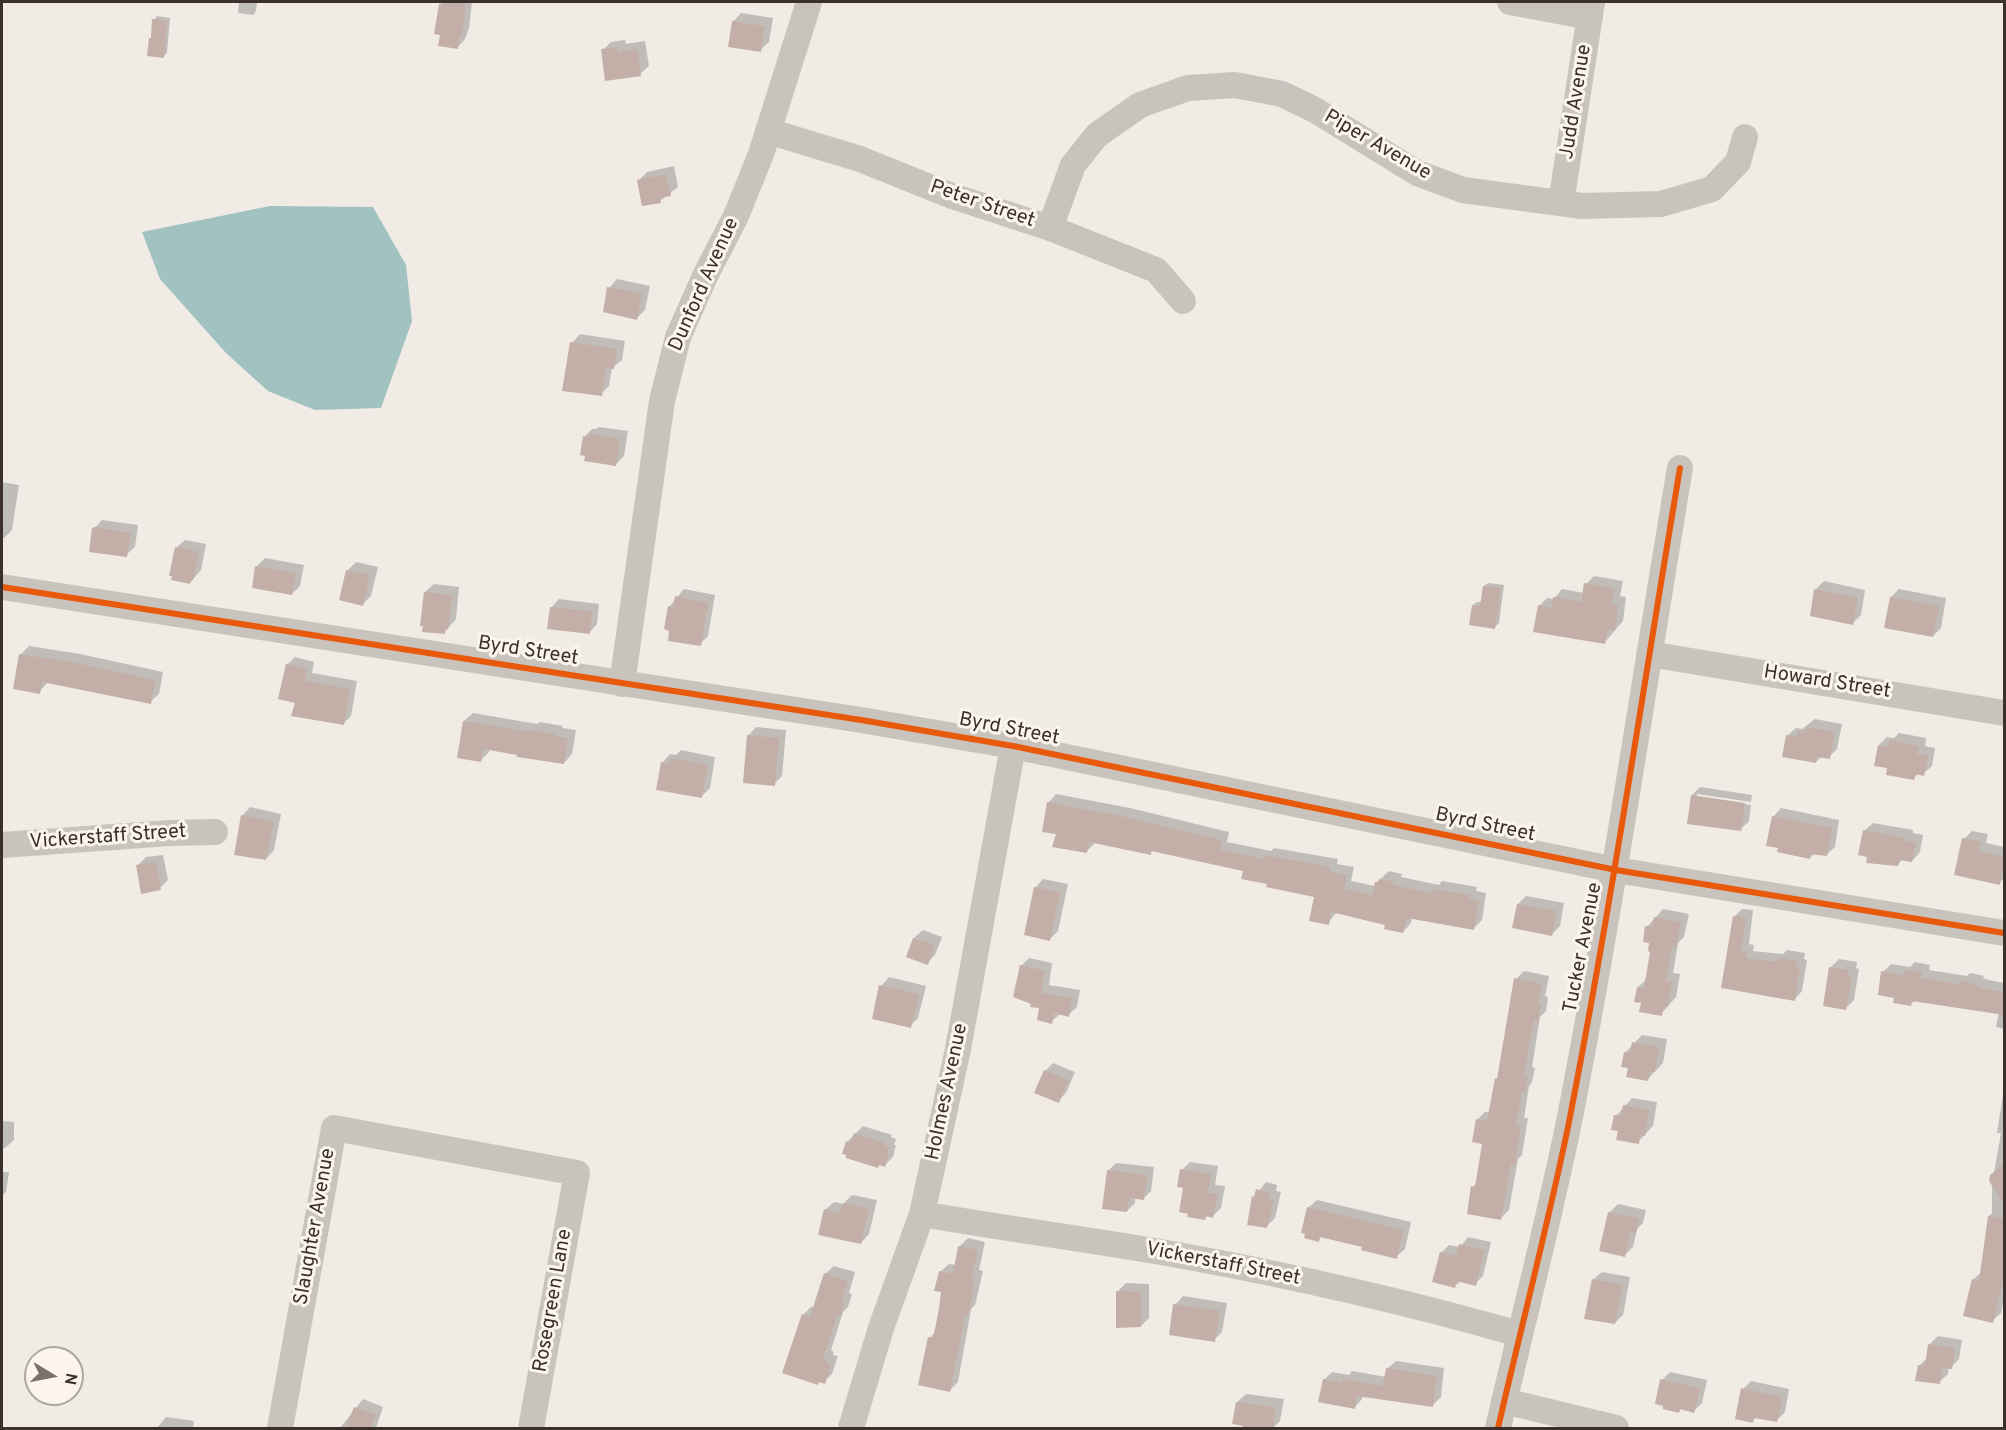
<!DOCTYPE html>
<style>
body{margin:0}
#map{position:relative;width:2006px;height:1430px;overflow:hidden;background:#f0ebe5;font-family:Overpass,sans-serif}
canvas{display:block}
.frame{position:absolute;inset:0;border:3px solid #3b302b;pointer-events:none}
.north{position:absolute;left:24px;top:1346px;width:60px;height:60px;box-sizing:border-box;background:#fbf5ee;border:2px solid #aea6a0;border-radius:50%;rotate:100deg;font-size:16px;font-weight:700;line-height:24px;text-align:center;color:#3b302b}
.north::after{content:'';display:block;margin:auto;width:21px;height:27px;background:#7a716c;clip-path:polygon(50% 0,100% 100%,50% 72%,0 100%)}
</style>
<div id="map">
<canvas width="2006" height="1430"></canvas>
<div class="frame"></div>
<div class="north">N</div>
</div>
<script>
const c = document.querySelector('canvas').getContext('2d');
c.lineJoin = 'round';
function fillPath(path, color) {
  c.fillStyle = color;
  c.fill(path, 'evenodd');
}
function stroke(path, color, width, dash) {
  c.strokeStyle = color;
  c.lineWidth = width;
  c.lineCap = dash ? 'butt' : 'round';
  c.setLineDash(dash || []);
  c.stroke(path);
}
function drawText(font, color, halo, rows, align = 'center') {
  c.font = font + ' Overpass,sans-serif';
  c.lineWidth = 6;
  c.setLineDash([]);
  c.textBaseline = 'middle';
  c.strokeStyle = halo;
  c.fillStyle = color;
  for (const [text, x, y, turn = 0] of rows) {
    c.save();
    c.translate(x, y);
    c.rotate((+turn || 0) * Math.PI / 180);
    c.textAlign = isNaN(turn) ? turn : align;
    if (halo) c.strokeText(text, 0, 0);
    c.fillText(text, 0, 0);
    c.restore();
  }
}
fillPath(new Path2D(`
 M270,206L373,207L406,265L412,321L381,408L315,410L268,391L226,353L160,279L142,232Z`), '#a1c2c1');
fillPath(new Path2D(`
 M239,2H257L256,11L253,15L238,13Z
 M443,2H472L469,28L465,39L457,48L440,4Z
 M741,13L773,18L769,42L760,50L733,22Z
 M157,16L170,18L167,53L163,57L151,38L153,36L154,20Z
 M625,40L626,44L645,41L649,66L640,74L603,50L611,42Z
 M674,166L678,187L660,201L639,180L647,172Z
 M617,279L650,286L645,310L637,318L609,288Z
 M580,334L625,341L622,360L612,368L609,386L601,394L572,343Z
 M599,427L628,431L624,456L616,464L584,437L592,429H596Z
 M2,482L19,485L12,530L4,538H2Z
 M102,520L138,525L135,547L126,555L94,529Z
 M185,540L206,544L201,570L190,583L176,548Z
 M265,558L304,565L300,586L292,594L257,566Z
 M356,562L378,567L371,596L363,604L348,570Z
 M1594,576L1623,581L1620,596L1626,597L1623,621L1605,642L1539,606L1547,598L1554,599L1562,589L1584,593L1586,584Z
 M1824,581L1865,590L1861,615L1853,623L1816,589Z
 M1488,583L1504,585L1499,623L1495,627L1473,605L1477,602H1482L1484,586Z
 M434,584L459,587L456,619L444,633L425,592Z
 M684,589L715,595L708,636L700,644L669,607Z
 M1899,589L1946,598L1941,628L1933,636L1891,597Z
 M559,599L599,604L597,624L589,633L551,608Z
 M29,646L80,654L163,672L159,694L150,702L48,682L39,692L21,654Z
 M295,657L314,662L312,673L357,681L351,716L343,724L296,702L287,665Z
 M473,713L537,724L540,722L563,726L562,728L576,730L572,754L564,763L490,748L489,752L481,760L464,721Z
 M1815,719L1842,724L1837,749L1829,757L1822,756L1816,762L1787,736L1796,728L1802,729Z
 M756,727L786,730L782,776L774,784L748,736Z
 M1899,733L1926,738L1925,746L1935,748L1932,766L1923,774L1919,773L1914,778L1889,767L1879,745L1887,737L1894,738Z
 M681,750L715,757L710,788L702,796L662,763L670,754L676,755Z
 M1700,787L1752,795L1751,802L1697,794V797L1751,805L1749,821L1740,830L1692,795Z
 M1056,794L1130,808L1229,832L1227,842L1271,851L1274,848L1338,859L1337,864L1354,867L1351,881L1375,886L1376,883L1389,871L1402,874L1401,877L1439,885L1442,881L1477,887L1476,891L1486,893L1482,920L1474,928L1412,918L1411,923L1403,932L1387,924L1337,912L1328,923L1316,896L1269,883L1245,869L1153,850L1150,854L1095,843L1087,851L1058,833L1048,803Z
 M250,807L281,814L274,850L266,859L242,816Z
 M1781,808L1839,820L1835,847L1826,855L1815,853L1810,858L1773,817Z
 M1873,823L1913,830V833L1923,835L1920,852L1912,861L1903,859L1898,864L1864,831Z
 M1972,831L1988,834L1986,843L2004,847V878L1999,883L1964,839Z
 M163,855L168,880L160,888L138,865L146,857Z
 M1043,879L1068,884L1058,931L1050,939L1035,888Z
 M1526,896L1564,903L1560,926L1552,934L1518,904Z
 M1663,909L1689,914L1684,937L1678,943L1673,973L1680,974L1676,997L1661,1014L1643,1002L1638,987L1647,979L1652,950L1647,927Z
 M1742,909L1753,910L1749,944L1754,945L1753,951L1783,954L1787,950L1805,953L1804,959L1807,960L1802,991L1794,1000L1722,987L1734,917Z
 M923,930L942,937L935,955L927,963L908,956L914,938Z
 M1029,958L1052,963L1049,985L1080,990L1077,1007L1068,1015L1060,1014L1051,1022L1040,1007L1021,966Z
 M1839,959L1857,962L1856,968L1859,969L1854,1000L1846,1008L1831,967Z
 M1915,962L1930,965L1929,970L1967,976L1970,973L1984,976L1983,978L1989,980L2004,983V1029L1996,1027L1999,1013L1915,1000L1910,1005L1896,997L1883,972L1891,964L1910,967Z
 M1524,971L1549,976L1545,996L1548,997L1546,1011L1540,1017L1532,1067L1535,1068L1532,1082L1529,1086L1524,1118H1528L1522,1155L1518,1159L1509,1210L1501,1218L1473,1187L1477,1182L1484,1143L1477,1120L1485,1112H1490L1496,1079L1499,1076L1516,979Z
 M889,977L926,986L918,1018L910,1026L881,986Z
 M1642,1035L1667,1039L1663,1063L1648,1079L1629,1067L1625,1053Z
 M1053,1063L1075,1072L1066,1093L1058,1101L1045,1071Z
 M2004,1089V1298L2001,1313L1992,1321L1973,1280L1981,1272L1989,1216L1992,1213V1184L2001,1133H1997Z
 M1632,1098L1657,1102L1653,1126L1638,1142L1616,1116Z
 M2,1121L14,1122V1140L5,1148H2Z
 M863,1126L892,1135L891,1137L896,1139L894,1145H896L893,1157L884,1166L880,1164L878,1166L844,1153L848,1141Z
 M1190,1162L1218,1166L1215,1185L1225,1186L1221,1208L1213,1216L1208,1215L1205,1219L1184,1186L1182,1170Z
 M1116,1163L1154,1167L1151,1191L1143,1199L1135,1198V1203L1127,1211L1108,1171Z
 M2,1172H9L6,1192L2,1196Z
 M1266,1182L1277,1185L1276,1191L1281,1192L1275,1218L1267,1226L1254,1197Z
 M852,1195L877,1200L869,1234L861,1243L825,1210L834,1202L843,1204Z
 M1317,1200L1411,1222L1405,1249L1396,1257L1364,1246L1322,1236L1318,1240L1308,1208Z
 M1618,1204L1646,1210L1643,1223L1637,1229L1633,1247L1625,1255L1610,1212Z
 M1468,1237L1491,1242L1483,1276L1475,1284L1461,1281L1455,1286L1441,1253L1449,1245L1460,1247Z
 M968,1238L985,1242L979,1270L983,1271L975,1305L971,1309L958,1382L950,1390L930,1338L935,1332L943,1291L940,1272L949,1264L956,1265L960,1246Z
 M834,1266L855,1272L849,1293L852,1294L848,1307L843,1312L831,1350L834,1352L833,1355L838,1356L832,1374L824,1382L803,1315L811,1307L815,1308L825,1274Z
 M1602,1272L1630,1277L1623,1315L1615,1323L1593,1280Z
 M1126,1283L1149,1284V1318L1141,1326L1117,1292Z
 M1183,1296L1227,1303L1222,1332L1214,1340L1175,1305Z
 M1938,1336L1962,1340L1959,1359L1951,1367H1949L1948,1374L1939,1382L1919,1366L1928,1357L1930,1344Z
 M1396,1361L1444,1368L1441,1397L1432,1406L1363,1396L1362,1399L1354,1408L1324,1380L1332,1372L1349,1375L1352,1371L1386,1377L1387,1369Z
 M1670,1372L1707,1380L1702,1403L1694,1411L1682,1408L1679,1411L1662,1380Z
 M1751,1381L1789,1389L1785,1412L1777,1420L1757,1417L1752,1421L1743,1389Z
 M1246,1394L1284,1399L1280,1421L1273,1428H1244L1245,1425L1237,1402Z
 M363,1399L383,1407L376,1428H340Z
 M166,1417L194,1421L193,1428H157Z`), '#0003');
fillPath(new Path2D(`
 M442,2H465L464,7H466L461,38L459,37L458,49L438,46L440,35L434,34L439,4H442Z
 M152,19L167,21L164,58L147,56L149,38H151Z
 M732,21L765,26L761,52L728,47Z
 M617,47L618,52L637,49L641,76L605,81L601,49Z
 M666,174L671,196L660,198L661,203L642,206L637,180Z
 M607,287L642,293L637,320L603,312Z
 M570,342L617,349L614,369L606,368L602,396L562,391Z
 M589,434L620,439L616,466L584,461L585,456L580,455L583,436L589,437Z
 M95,527L131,533L127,557L89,552L92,528Z
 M175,547L199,552L193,580H191L190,584L171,580L172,576H169Z
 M255,566L296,573L292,595L252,588Z
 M346,570L370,575L363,606L339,600Z
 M1584,583L1615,588L1612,604L1618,605L1615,631L1608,629L1605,644L1533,632L1538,605L1552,608L1553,597L1581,602Z
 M1483,586L1501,588L1495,629L1469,625L1472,605L1480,606Z
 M1814,589L1858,598L1853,625L1810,616Z
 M424,592L452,595L448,629H445V634L422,632L423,626H420Z
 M675,596L708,603L701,646L668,641L669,631L664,629L668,606L673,607Z
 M1890,597L1939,606L1933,637L1884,628Z
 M550,607L592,611L590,634L547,629Z
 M19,654L71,662L155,680L151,704L42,682L40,694L13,689Z
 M286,664L307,669L305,681L350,689L344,725L291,716L295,703L278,699Z
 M463,721L530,732V730L555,734V736L568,738L564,764L517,757V755L483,749L481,762L457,758Z
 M1806,727L1835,732L1830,759L1817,757L1816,763L1782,757L1786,735L1797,737L1798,731L1805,732Z
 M747,735L779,738L775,786L743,783Z
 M1890,740L1919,746L1917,754L1928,756L1924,776L1916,774L1914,780L1886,775L1887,768L1874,766L1878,745L1889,747Z
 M671,758L708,765L702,798L656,790L661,762L670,764Z
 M1691,795L1745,803L1741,831L1687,824Z
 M1047,802L1121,816L1222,840L1220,850L1264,859L1265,855L1331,867L1330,872L1347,875L1344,889L1372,895L1375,882H1378L1379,879L1394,882L1393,885L1432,893L1433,889L1470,895L1469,899L1479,901L1474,930L1407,918L1403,933L1384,929L1385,925L1331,912L1329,925L1309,921L1314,897L1266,887L1267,884L1241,879L1243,871L1151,851V855L1089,842L1087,853L1052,847L1056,834L1042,832Z
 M241,815L274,822L266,860L234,855Z
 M1772,816L1832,828L1827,856L1811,854L1810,859L1777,852L1778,848L1766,846Z
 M1863,830L1906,838L1905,841L1916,843L1912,862L1900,860L1898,866L1866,863L1867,857L1858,855Z
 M1962,838L1981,842L1979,851L2004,857L2000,885L1954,875Z
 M156,862L161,890L141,894L136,865Z
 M1034,887L1060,892L1050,941L1024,935Z
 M1517,904L1557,911L1552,936L1512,928Z
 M1733,916L1746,918L1741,951L1747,952L1746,958L1777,962V958L1797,961L1796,967L1800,968L1795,1001L1721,988Z
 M1654,917L1681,922L1676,947L1672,946L1666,981L1672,982L1668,1007L1664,1006L1662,1016L1639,1012L1641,1003L1634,1002L1637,987L1644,988L1650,952L1648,951L1649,943L1643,942L1645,926L1652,927Z
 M913,938L935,945L928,965L906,957Z
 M1020,965L1045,971L1041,993L1072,998L1069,1017L1054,1013L1052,1024L1037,1020L1039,1008L1030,1007L1031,1004L1013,997Z
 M1829,967L1849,970L1848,976L1852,977L1846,1010L1823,1006Z
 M1905,970L1922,972L1921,978L1960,984V981L1976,984V986L1980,988L2004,992V1015L1912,1001L1911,1006L1893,1003L1894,998L1878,995L1881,971L1904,975Z
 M1514,978L1542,984L1538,1004L1541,1005L1538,1021L1534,1020L1524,1075H1528L1525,1092H1522L1516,1125L1521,1126L1515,1165L1511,1164L1501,1220L1467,1214L1471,1186L1475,1187L1482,1144L1472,1142L1476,1119L1487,1121L1495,1078L1497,1079Z
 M879,985L919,994L911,1028L872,1019Z
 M1632,1042L1659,1047L1655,1072H1650L1648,1081L1626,1077L1628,1068L1621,1067L1624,1052L1630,1053Z
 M1044,1070L1068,1080L1059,1103L1034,1093Z
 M1623,1105L1649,1110L1645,1136L1640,1135L1639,1144L1616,1140L1618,1131L1611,1130L1614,1115L1621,1116Z
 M854,1133L885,1143L884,1145L889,1147L887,1153L889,1154L885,1167L879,1165L878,1168L846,1158V1155L842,1154L846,1141L851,1142Z
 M2004,1164V1204L1989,1181L1990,1175Z
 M1180,1169L1211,1174L1208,1193L1218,1194L1213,1218L1206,1216L1205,1220L1187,1217L1188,1214L1179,1212L1183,1188L1177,1187Z
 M1107,1170L1147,1175L1144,1200L1129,1198L1127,1212L1102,1209Z
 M1256,1189L1270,1193L1269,1199L1274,1200L1267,1228L1247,1225L1252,1196L1254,1197Z
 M843,1203L869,1208L861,1244L818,1235L824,1209L840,1213Z
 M1307,1207L1403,1230L1397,1259L1361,1250L1362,1247L1320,1237L1319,1242L1304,1238L1305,1234L1301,1233Z
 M1608,1212L1639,1218L1636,1233L1631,1232L1625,1257L1599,1251Z
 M1988,1216L2004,1218V1276L1993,1323L1963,1316L1972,1279L1979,1281Z
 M1459,1244L1484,1250L1476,1286L1457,1281L1455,1288L1432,1282L1440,1252L1456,1256Z
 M958,1246L978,1250L971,1278L975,1279L968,1315H965L950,1392L918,1385L928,1337L933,1338L939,1309L941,1292L934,1291L939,1271L953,1274Z
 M824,1273L848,1281L841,1301L845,1302L840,1317L837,1316L823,1359L826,1360V1363L831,1365L825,1384L819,1382L818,1385L782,1373L802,1314L810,1317Z
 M1592,1279L1623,1285L1615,1324L1584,1319Z
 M1116,1291L1141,1292V1327L1116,1328Z
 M1173,1304L1220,1311L1215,1342L1169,1335Z
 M1928,1344L1955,1348L1952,1369L1942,1368L1940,1384L1915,1381L1918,1365L1925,1366Z
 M1386,1368L1437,1376L1433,1407L1357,1396L1355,1409L1318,1402L1323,1379L1342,1383L1343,1379L1383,1386Z
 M1660,1379L1700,1388L1694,1413L1680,1409L1679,1413L1663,1409V1406L1655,1404Z
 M1741,1388L1782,1397L1777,1422L1754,1418L1753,1423L1735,1419Z
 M1236,1402L1276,1407L1273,1428H1243V1426L1232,1424Z
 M354,1407L376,1415L371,1428H346Z`), '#c3afa7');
stroke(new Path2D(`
 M1510,2L1590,17
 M768,131L860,159L952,196L1050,228L1156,270L1183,301
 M1561,203L1592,2
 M1050,228L1073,165L1097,135L1140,105L1188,88L1235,85L1282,94L1315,110L1417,173L1463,190L1582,206L1661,204L1712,189L1738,162L1745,137
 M2,587L861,720L1013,746L1616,870L2004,933
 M1649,654L2004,713
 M622,684L662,401L678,337L705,276L736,216L761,154L809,2
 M2,845L170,833L215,832
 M922,1214C1007,1229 1093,1240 1178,1255C1293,1276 1407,1302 1519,1334
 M1504,1401L1616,1428
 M280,1428L334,1128L577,1173L531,1428
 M851,1428L881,1328L922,1214L958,1049L1013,746
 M1498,1428C1521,1328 1547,1228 1568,1127C1611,908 1643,688 1680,468`), '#c9c3be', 26);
stroke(new Path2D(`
 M2,587L861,720L1013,746L1616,870L2004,933
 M1498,1428C1521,1328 1547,1228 1568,1127C1611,908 1643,688 1680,468`), '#e8590c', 6);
drawText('20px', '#3b302b', '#fbf5ee', [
 ["Judd Avenue",1577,102,-81],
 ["Piper Avenue",1377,146,30],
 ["Peter Street",982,205,19],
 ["Dunford Avenue",705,285,-66],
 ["Byrd Street",528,652,9],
 ["Howard Street",1827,683,9],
 ["Byrd Street",1009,730,11],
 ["Byrd Street",1485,826,12],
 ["Vickerstaff Street",108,838,-4],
 ["Tucker Avenue",1584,948,-79],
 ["Holmes Avenue",948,1092,-78],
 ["Slaughter Avenue",316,1227,-80],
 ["Vickerstaff Street",1223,1265,11],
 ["Rosegreen Lane",554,1301,-80]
]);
</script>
